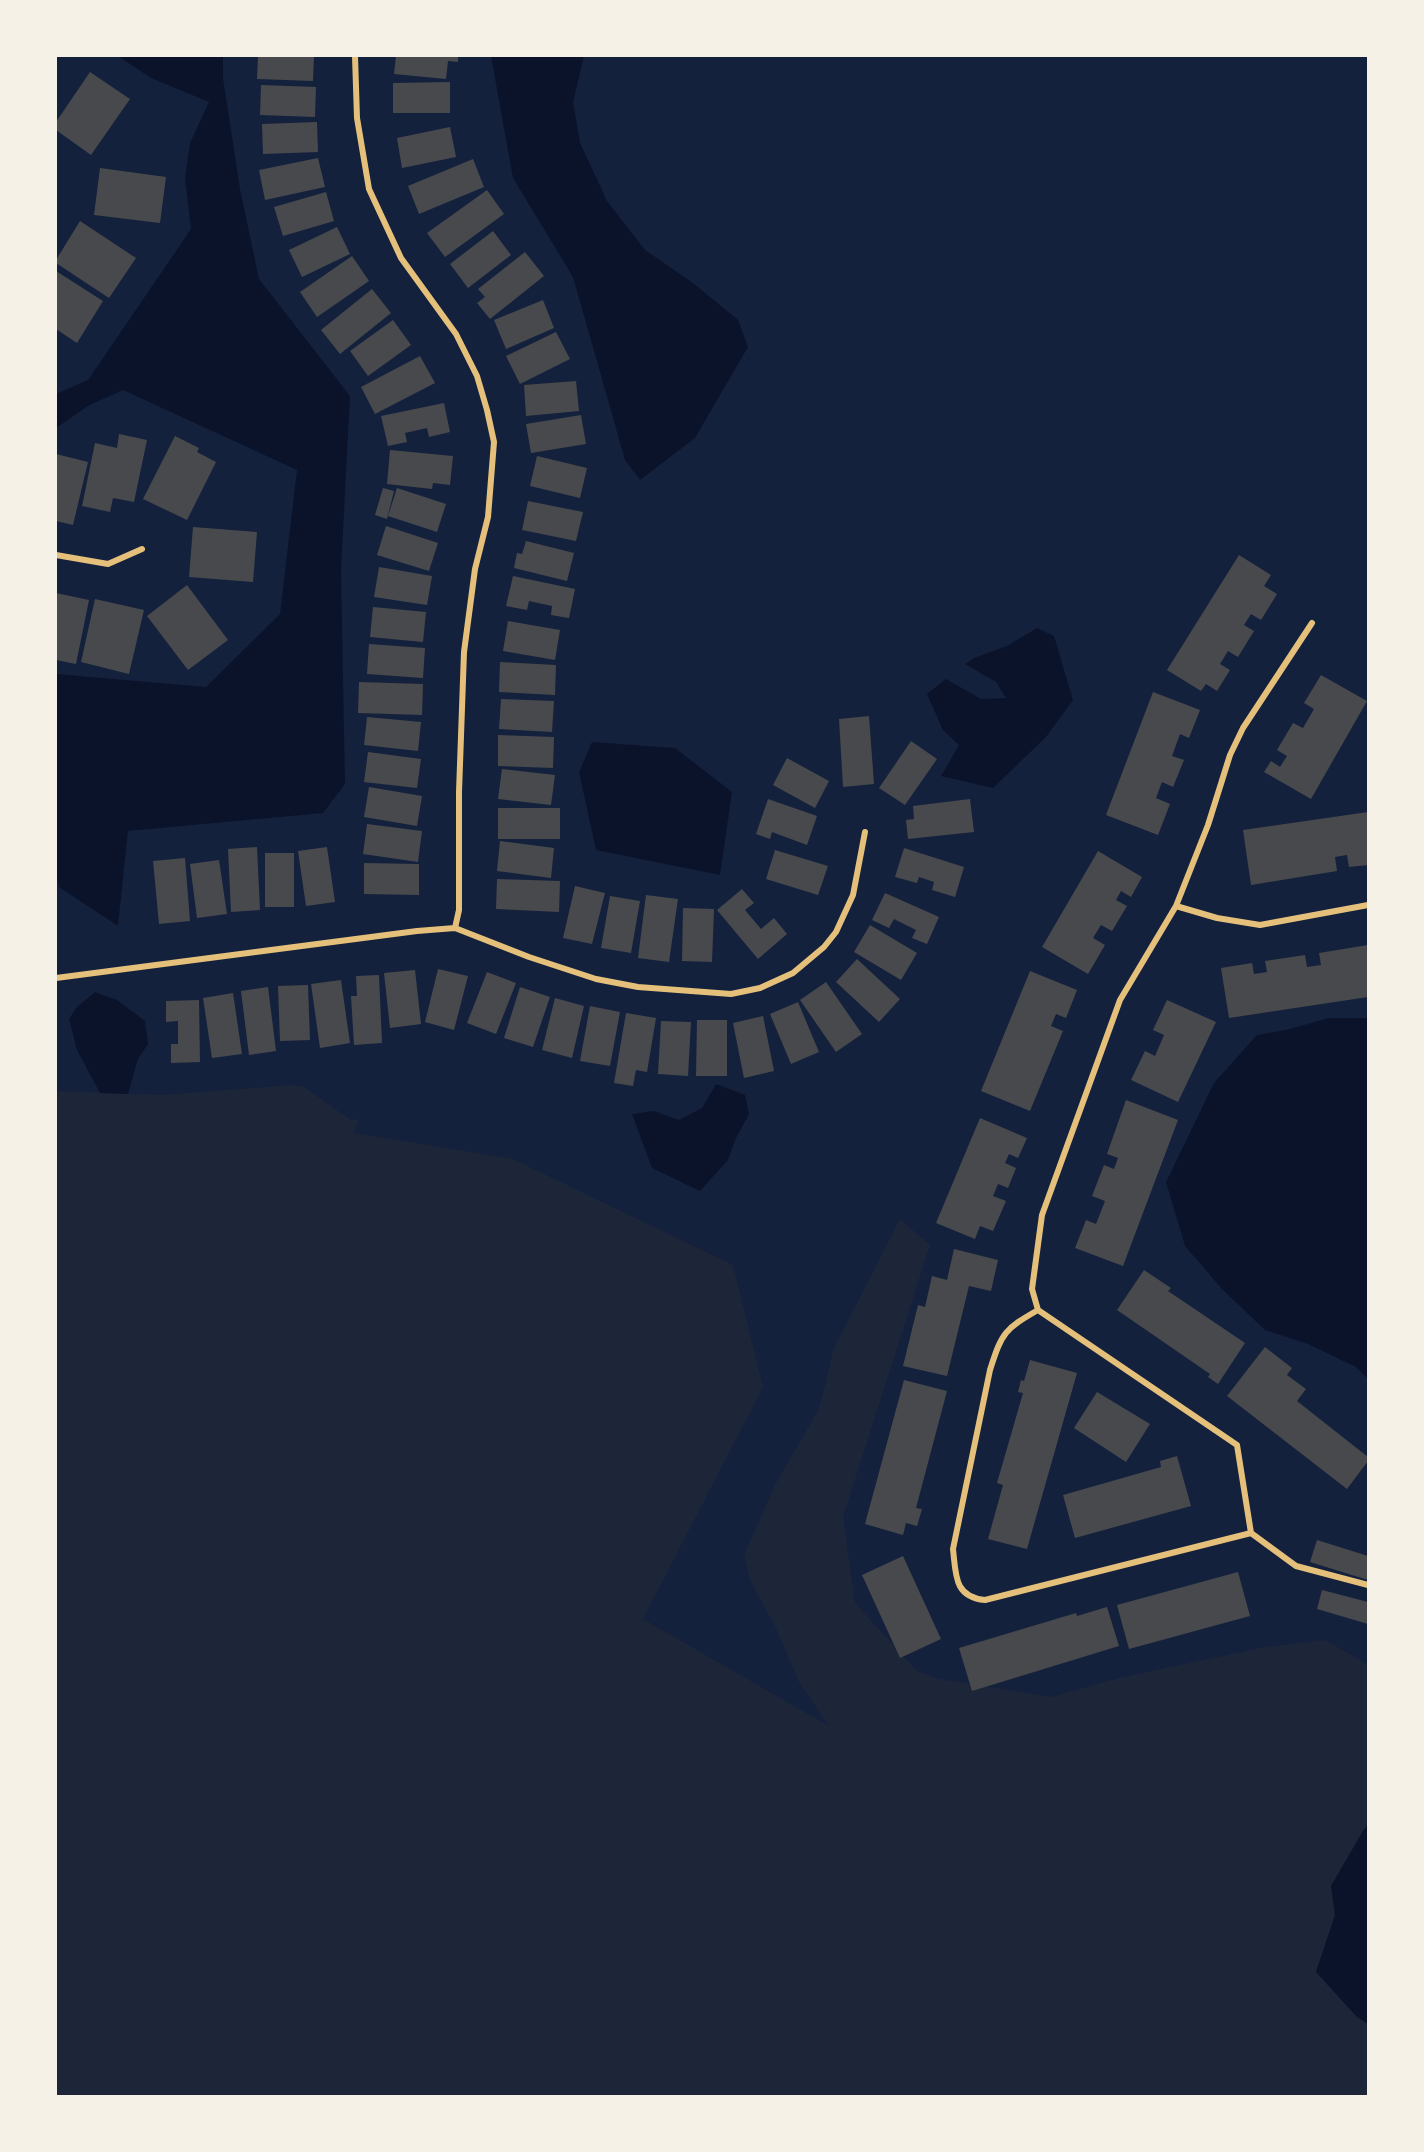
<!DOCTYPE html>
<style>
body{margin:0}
#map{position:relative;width:1424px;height:2152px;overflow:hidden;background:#14213d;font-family:Helvetica,sans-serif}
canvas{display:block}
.frame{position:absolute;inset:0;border:57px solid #f6f1e7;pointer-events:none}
</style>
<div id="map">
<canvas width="1424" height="2152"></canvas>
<div class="frame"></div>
</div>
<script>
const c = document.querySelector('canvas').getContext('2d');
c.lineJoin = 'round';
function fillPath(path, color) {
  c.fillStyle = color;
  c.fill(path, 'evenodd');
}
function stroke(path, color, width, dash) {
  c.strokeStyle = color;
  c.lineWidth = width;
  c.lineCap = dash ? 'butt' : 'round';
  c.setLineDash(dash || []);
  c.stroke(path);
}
fillPath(new Path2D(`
 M292,1085L304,1087L351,1120L359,1119L354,1133L513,1159L733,1265L763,1387L643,1619L829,1726L799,1682L775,1626L750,1580L744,1555L776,1483L819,1409L834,1348L900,1219L930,1245L843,1517L855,1603L917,1671L939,1679L1051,1697L1119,1678L1265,1647L1326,1640L1368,1665V1825L1363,1831L1331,1886L1335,1915L1316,1972L1357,2017L1368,2024V2096H56V1091L163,1095Z`), '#1d2539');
fillPath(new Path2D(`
 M118,56H223V78L240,189L259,279L350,396L341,570L345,784L323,813L128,831L118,926L59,887L56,875V674L206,687L280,614L297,470L123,390L88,406L56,428V394L88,380L191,229L185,178L190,143L209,102L151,78Z
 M491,56H584L573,102L580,143L607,201L645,250L693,283L738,320L748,347L695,438L640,480L625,460L573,277L513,178Z
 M1037,628L1054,636L1073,700L1046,737L993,788L941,776L959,745L943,730L927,694L946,679L981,699L1006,698L996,682L965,664L974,658L1007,646Z
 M592,742L675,748L732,792L720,875L596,850L579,772Z
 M95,992L117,1000L145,1021L148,1044L138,1059L128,1094L100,1093L77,1050L69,1019L76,1008Z
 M1329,1018H1368V1379L1356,1367L1308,1344L1265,1330L1222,1289L1185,1246L1166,1182L1214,1083L1257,1035L1286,1030Z
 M716,1084L745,1095L749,1114L736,1138L728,1160L700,1191L652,1168L632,1114L654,1111L679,1120L702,1108Z
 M1368,1825V2024L1357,2017L1316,1972L1335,1915L1331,1886L1363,1831Z`), '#0b132b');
fillPath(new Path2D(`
 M258,56H314L313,81L257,79Z
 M396,56H458V62L448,61L446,79L394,74Z
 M90,72L130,99L91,155L56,130V122Z
 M450,82V113H393V83Z
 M261,85L316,87L315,117L260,115Z
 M317,122L318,152L263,154L262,124Z
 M450,127L456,157L402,168L397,138Z
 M318,158L325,187L265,200L259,170Z
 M473,159L484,187L419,214L408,186Z
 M100,168L166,177L160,223L94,215Z
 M487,190L504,214L445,257L427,233Z
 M326,192L334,221L283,236L274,207Z
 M80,221L136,258L109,298L56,263V260Z
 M337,227L350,254L302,277L289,250Z
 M493,231L511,255L468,288L450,264Z
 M525,252L544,276L490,319L477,303L485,297L478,289Z
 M352,256L369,281L317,317L300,292Z
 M56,271L103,301L77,343L56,329Z
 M372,289L391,313L340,354L321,330Z
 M543,300L554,328L506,349L494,320Z
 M393,320L411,345L368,376L350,351Z
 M556,332L570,359L520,384L506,356Z
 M420,356L435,383L375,414L361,387Z
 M576,381L579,411L526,416L524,385Z
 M444,403L450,432L429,437L427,428L405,433L407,442L388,446L381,416Z
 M581,415L586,444L531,453L526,424Z
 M119,434L147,440L134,502L113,498L110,512L82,506L95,443L117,448Z
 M175,436L199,448L197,452L216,462L187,520L143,499Z
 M390,450L453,456L450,485L433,483L432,489L387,484Z
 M56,454L88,462L73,525L56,521Z
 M537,456L587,468L580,498L530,486Z
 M383,488L394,491L387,519L375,515Z
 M397,488L446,504L437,532L388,516Z
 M528,501L583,512L576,541L522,530Z
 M386,526L438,543L429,571L377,555Z
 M193,527L257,532L253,582L189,577Z
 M526,541L574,553L567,581L514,568L517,553L522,554Z
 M1239,555L1271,575L1264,586L1277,594L1261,620L1251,614L1244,625L1254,631L1238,657L1228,651L1220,664L1230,670L1217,691L1206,684L1201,691L1167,670Z
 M379,567L432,576L427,605L374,597Z
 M513,576L575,589L569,618L551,615L552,606L529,601L527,610L506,606Z
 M187,585L228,640L188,670L147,616Z
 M56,593L89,600L76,664L56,660Z
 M95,599L144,610L129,674L81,662Z
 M373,607L426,612L423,642L370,637Z
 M508,621L560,630L555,660L503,651Z
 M369,644L425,648L423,678L367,674Z
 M500,662L556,665L555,695L499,692Z
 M1321,675L1367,701L1311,799L1264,772L1271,761L1280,767L1287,756L1277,750L1293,723L1303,728L1314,709L1304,703Z
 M359,682L423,684L422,715L358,713Z
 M1153,692L1200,710L1189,738L1180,734L1172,756L1184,760L1173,787L1162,782L1156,798L1170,804L1158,835L1106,815Z
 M501,699L554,701L552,732L499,729Z
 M869,716L874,784L843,787L839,719Z
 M367,717L421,722L418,751L364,745Z
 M498,735L554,737L553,768L498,766Z
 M911,741L937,759L905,805L879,788Z
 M368,752L421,759L417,788L364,782Z
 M787,758L829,781L815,808L773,785Z
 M502,769L555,775L551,805L498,799Z
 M369,787L422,796L417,826L364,817Z
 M768,799L817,816L807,845L772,832L770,839L756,834Z
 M970,799L974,832L908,839L906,820L914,819L913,806Z
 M498,808H560V839H498Z
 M1368,812V865L1349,867L1347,855L1335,857L1337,871L1251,885L1243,830Z
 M367,824L422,831L418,862L363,854Z
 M500,841L554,848L551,878L497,871Z
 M257,847L260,910L231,912L228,849Z
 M327,847L335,902L306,906L298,851Z
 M904,848L964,867L955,897L932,890L934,882L919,877L917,883L895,877Z
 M775,850L828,866L818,895L766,879Z
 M1098,851L1142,877L1131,897L1121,891L1116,900L1127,906L1112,931L1101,925L1093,938L1105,945L1088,974L1042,947Z
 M265,853H294V907H265Z
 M185,858L190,921L159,924L153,861Z
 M219,860L227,914L197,918L190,864Z
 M364,863L419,864V895L364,894Z
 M497,879L560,881L559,912L496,909Z
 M575,886L605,893L592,944L563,938Z
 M742,889L754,903L745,910L761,929L774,918L787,934L758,959L717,910Z
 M885,893L939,917L927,944L912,938L916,930L894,919L889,928L872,920Z
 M646,895L678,899L669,962L638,958Z
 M610,896L640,901L631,953L601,948Z
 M683,908L714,909L712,962L682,961Z
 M870,925L917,953L901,980L854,952Z
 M1368,945V997L1229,1018L1221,968L1252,963L1254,974L1267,972L1265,961L1305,955L1307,967L1321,965L1319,953Z
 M857,959L900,999L879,1022L836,982Z
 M438,969L468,976L454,1030L425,1022Z
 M415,970L421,1024L390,1028L384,973Z
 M1030,971L1077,990L1066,1018L1056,1014L1051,1026L1063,1031L1030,1111L981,1091Z
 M487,972L516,983L496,1034L467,1023Z
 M379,975L382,1043L354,1045L351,996H357L356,976Z
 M341,980L350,1043L320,1048L311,984Z
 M826,982L862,1034L836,1052L800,1000Z
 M308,985L310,1040L280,1041L278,986Z
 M268,987L276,1051L249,1055L241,991Z
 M520,987L550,997L533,1047L504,1038Z
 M233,993L242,1054L212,1058L203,998Z
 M555,998L584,1006L572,1058L542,1050Z
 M199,1000L200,1062L171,1063V1044H178V1021L166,1022V1001Z
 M1167,1000L1216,1022L1178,1102L1131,1080L1145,1051L1155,1056L1164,1035L1153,1030Z
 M798,1002L819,1052L791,1064L770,1014Z
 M590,1006L620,1012L610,1066L580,1061Z
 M626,1013L656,1018L647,1072L636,1070L633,1086L614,1083Z
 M763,1016L774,1071L744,1078L733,1023Z
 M697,1020H727V1076H696Z
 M661,1021L691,1022L688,1076L658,1074Z
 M1126,1100L1178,1120L1123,1266L1075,1248L1086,1220L1096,1224L1105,1201L1092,1196L1104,1165L1114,1169L1118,1158L1107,1154Z
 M980,1118L1027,1138L1018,1158L1009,1154L1005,1163L1016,1168L1008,1188L998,1184L993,1196L1006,1201L993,1231L980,1226L975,1239L936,1223Z
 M954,1249L998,1260L991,1291L969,1286L947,1376L903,1366L918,1305L925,1307L932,1276L947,1280Z
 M1144,1270L1171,1288L1168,1291L1245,1343L1218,1384L1208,1377L1210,1374L1117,1310Z
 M1265,1347L1292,1368L1287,1375L1306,1389L1297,1401L1368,1457V1461L1347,1489L1227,1396Z
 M1030,1360L1077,1373L1027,1549L988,1539L1003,1485L997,1483L1023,1393L1018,1392L1021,1380L1024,1381Z
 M904,1380L947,1391L916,1508L922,1509L917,1526L906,1523L903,1535L865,1524Z
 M1097,1392L1150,1424L1126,1462L1074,1428Z
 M1177,1456L1191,1506L1075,1538L1063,1495L1161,1467L1160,1461Z
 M1317,1540L1368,1556V1580L1310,1562Z
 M903,1556L941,1639L900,1658L862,1575Z
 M1238,1572L1250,1616L1129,1649L1117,1605Z
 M1322,1590L1368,1602V1624L1317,1609Z
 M1107,1607L1119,1646L972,1691L959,1648L1076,1613L1077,1616Z`), '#48494c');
stroke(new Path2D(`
 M355,56L357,118L369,189L401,258L456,334L477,376L487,410L494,442L488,517L475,569L464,652L459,792V910L455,928
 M56,555L108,564L142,549
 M1312,623L1243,728L1230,755L1208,825L1176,906L1120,1000L1042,1215L1032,1289L1038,1310L1237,1445L1251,1533L1296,1566L1368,1585
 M1176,906L1217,918L1260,925L1368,905
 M56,978L417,931L455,928L529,957L596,979L638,987L731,994L760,988L793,973L824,947L836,932L853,895L865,832
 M1038,1310C1005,1329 1002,1332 990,1370L953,1549C956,1575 954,1597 985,1600L1251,1533`), '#e5c07b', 6);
</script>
